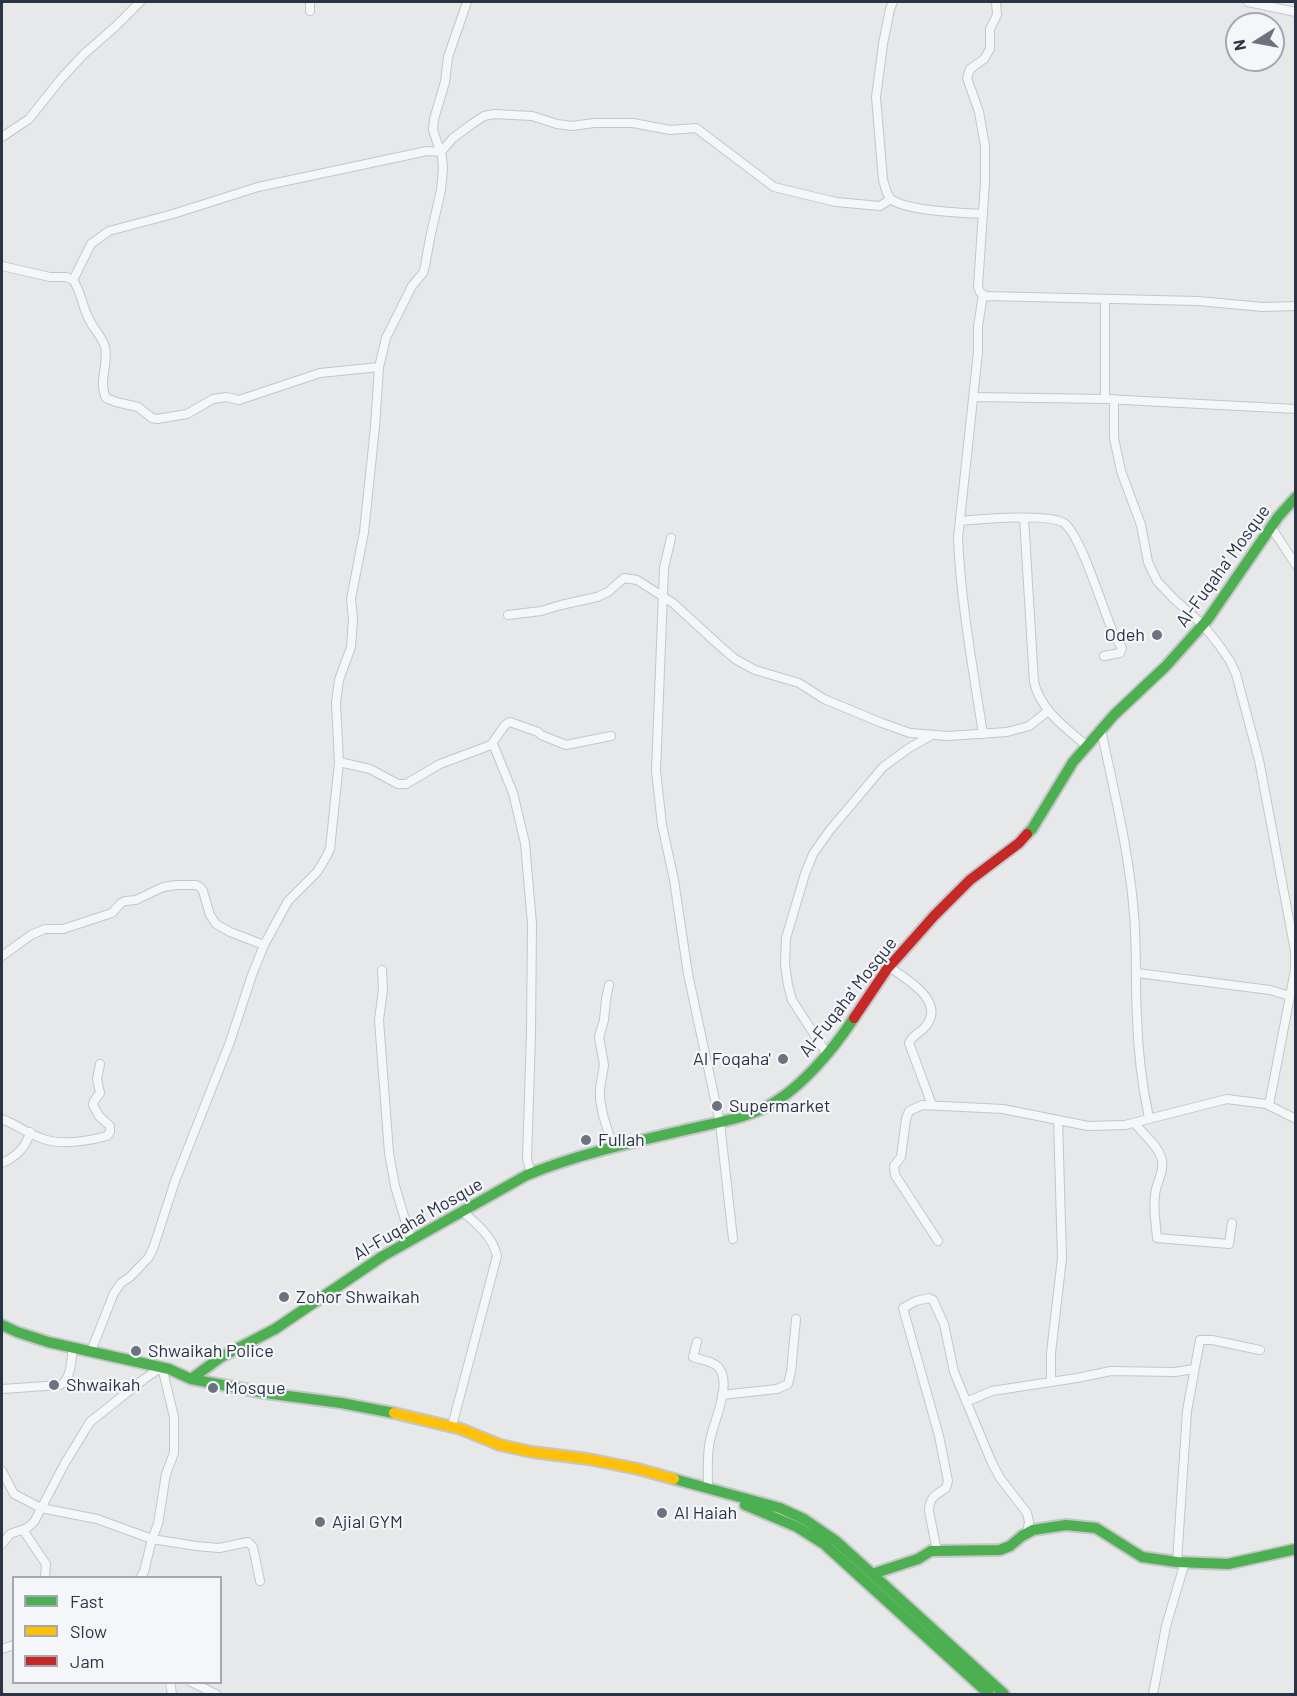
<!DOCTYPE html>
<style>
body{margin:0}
#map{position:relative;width:1297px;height:1696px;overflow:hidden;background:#e6e8ea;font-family:Barlow,sans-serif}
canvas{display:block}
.frame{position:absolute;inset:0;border:3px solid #2b3445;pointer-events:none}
.legend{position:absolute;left:12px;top:1576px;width:210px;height:108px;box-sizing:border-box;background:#f4f6f9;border:2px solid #a4a8b1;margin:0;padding:8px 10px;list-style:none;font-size:18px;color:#2b3445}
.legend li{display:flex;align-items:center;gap:12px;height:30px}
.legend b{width:30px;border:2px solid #a4a8b1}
.north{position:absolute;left:1225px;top:12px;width:60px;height:60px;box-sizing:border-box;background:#f4f6f9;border:2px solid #a4a8b1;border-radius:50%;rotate:259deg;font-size:16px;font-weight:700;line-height:24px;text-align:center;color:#2b3445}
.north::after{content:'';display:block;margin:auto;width:21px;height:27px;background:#6c737f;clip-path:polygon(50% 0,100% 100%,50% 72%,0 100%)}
</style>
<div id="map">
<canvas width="1297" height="1696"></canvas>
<div class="frame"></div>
<ul class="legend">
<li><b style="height:8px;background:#4caf50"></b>Fast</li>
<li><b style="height:8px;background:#ffc107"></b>Slow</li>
<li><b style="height:8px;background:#c62828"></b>Jam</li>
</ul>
<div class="north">N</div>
</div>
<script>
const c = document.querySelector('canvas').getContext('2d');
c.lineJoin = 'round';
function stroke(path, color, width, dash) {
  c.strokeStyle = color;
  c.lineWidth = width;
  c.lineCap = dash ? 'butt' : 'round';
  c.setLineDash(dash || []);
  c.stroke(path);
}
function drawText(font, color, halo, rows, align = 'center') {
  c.font = font + ' Barlow,sans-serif';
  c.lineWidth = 4.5;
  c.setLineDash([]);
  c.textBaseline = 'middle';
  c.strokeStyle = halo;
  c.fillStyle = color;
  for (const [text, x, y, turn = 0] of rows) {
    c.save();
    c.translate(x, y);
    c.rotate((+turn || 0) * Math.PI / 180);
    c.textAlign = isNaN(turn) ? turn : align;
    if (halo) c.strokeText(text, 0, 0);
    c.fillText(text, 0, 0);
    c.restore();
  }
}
const street = new Path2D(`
 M310,2V11
 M893,2L890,9L883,44L876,97L883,180C885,186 886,193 890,198C902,211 964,213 983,214
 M996,2L997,15L990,29V49L984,59L970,69L967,78L979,112L985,146V182L978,287L980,292L986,296L1198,301L1263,307L1296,306
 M1248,2L1296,12
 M2,137L29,119L60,80L83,55L116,26L140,2
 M2,266L50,277H66L73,280C81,291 82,306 89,319C93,329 102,336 105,347C109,363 98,382 106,398L116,402L138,407L152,418L157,419L187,414L213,399L220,398L226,397L239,400L320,373L379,367
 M73,280L91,244L109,231L173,214L258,187L427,151L441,152L453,138L472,124L484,116L494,114L532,116L557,124L572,126L594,123H633L670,130L696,128L774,187L836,202L880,206L891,199
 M983,295L978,326V352L958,538C961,604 973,669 983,734
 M1105,300V399
 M974,397L1105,399L1296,409
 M1114,399V438L1121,471L1141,525L1148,562L1157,581L1174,599L1203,625L1219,645L1230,661L1236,674L1259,760L1295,951V970L1291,991L1269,1105
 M1024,518L1034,682C1041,711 1066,728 1087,746
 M960,521C980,519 1049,513 1064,523C1081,535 1103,610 1113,632C1115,638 1119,643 1122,648L1120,653L1104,656
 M1271,527L1296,565
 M671,538L664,568L656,771L662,825L674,880L688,974L720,1123L733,1239
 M508,615L541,611L561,605L597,597L608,592L624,578L637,580L673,603L721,647L735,659L755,670L799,683L824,699L882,723L910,733L948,736L1007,732L1029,726L1048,711
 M1101,730C1114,791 1129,851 1134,914C1137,949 1135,983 1137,1018C1138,1052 1142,1085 1149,1118
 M493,744L513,793L525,843L532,924L531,1034L527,1159L531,1173
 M339,762L370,769L398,784H406L440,764L491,745L505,725L510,722L538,732L541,735L566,745L611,736
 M2,956L31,935L45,929H63L112,913L121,903L125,901L136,900L163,887L176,885H196L200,887L203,891L210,915L216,924L230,932L264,945
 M889,967C905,978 946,1001 926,1026C921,1033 913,1034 909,1043L932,1105
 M382,970L383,990L379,1020L389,1153L395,1186L411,1240
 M1137,973L1270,990L1290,996
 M609,985L606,999L604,1020L599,1037L604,1065L600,1089V1099L603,1115L613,1147
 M827,1054L792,1000L788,985L785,964L786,938L805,874L813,854L830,830L883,767L909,748L932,735
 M2,1119C15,1124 27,1133 41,1138C60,1146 88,1141 107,1136L110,1132V1126L99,1116L93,1105L94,1101L100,1093L97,1079L100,1064
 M1135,1123C1143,1135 1157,1144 1161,1157C1166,1170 1156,1182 1155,1195C1153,1208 1156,1224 1157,1238L1229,1244L1232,1223
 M2,1163C16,1157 26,1148 30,1132
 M938,1241L895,1175L894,1166L901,1157L906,1119L909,1111L922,1105L1003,1109L1088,1126L1125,1125L1227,1099L1266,1104L1296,1119
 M697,1342L693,1357C700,1360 714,1361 719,1368C733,1386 711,1426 709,1446C707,1460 708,1475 708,1489
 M91,1351L114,1293L121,1283L130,1277L149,1257L154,1246L175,1181L230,1042L252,975L264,945L288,901L317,872L325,859L330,849L339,762L336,703L339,680L351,647L353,619L351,599L364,532L375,427L379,367L386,338L412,286L423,273L425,266L430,238L441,190L443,169L442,157L433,130L434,119L445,82L448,57L467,2
 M1051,1382V1353L1062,1258L1058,1120
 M2,1389L60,1385C72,1379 71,1359 73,1347
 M722,1395L777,1389L788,1384L791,1372L796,1319
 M966,1402L992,1391L1077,1378L1111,1371L1175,1372L1194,1369
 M452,1426L497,1256C493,1237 477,1224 462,1211
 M2,1471L14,1494L41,1508L97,1519L152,1539L196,1546L219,1548L248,1542L253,1547L260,1581
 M23,1530L46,1564L45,1578
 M2,1544L10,1534L27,1528L34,1522L65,1463L90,1422L144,1379L162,1367L174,1417V1453L166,1474L158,1524L152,1539L144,1572L140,1578
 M937,1551L929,1511C929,1497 936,1495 946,1488L948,1481L939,1436L903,1308L916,1301L929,1298L933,1300L944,1324L954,1372L992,1463L1000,1478L1027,1513L1029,1522L1027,1533
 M1177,1562L1187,1411L1200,1340H1212L1260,1350
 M2,1649L14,1645
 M170,1682L172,1694
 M191,1682L216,1694
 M1153,1694L1166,1626L1185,1562`);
const fast = new Path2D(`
 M1027,834L1032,829L1073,762L1114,715L1166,666L1208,619L1278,517L1296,497
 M2,1325L17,1332L48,1342L169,1369L191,1379L265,1393L341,1403L394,1413
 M191,1379L221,1357L275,1329L383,1256L527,1175C576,1155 629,1143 681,1131C708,1124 739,1120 764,1108C799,1091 833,1050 854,1018
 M674,1479L780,1508L804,1519L836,1541L1004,1694
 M745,1505L797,1527L824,1544L989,1694
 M872,1574L918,1559L931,1551L1000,1550L1010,1546L1022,1536L1033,1530L1066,1525L1096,1528L1142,1557L1177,1562L1228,1564L1296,1549`);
const slow = new Path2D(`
 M394,1413L461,1429L500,1445L532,1452L588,1459L638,1469L674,1479`);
const jam = new Path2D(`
 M854,1018L887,969L934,916L970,880L1019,843L1027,834`);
stroke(street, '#c4c6c8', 10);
stroke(fast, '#c4c6c8', 14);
stroke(slow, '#c4c6c8', 14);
stroke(jam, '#c4c6c8', 14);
stroke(street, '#f5f6f7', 8);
stroke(fast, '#4caf50', 10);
stroke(slow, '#ffc107', 10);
stroke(jam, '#c62828', 10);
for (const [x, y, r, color] of [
 [1157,635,6,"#6c737f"],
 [783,1059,6,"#6c737f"],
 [717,1106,6,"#6c737f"],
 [586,1140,6,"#6c737f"],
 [284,1297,6,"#6c737f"],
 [136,1351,6,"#6c737f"],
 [54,1385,6,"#6c737f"],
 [213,1388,6,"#6c737f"],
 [662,1513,6,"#6c737f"],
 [320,1522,6,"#6c737f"]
]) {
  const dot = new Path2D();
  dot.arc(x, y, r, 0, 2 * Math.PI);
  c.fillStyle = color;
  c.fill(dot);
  stroke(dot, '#f4f6f9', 2);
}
drawText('18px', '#2b3445', '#f4f6f9', [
 ["Al-Fuqaha' Mosque",1223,566,-54],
 ["Al-Fuqaha' Mosque",848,997,-52],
 ["Al-Fuqaha' Mosque",418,1219,-30]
]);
drawText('18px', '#2b3445', '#f4f6f9', [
 ["Odeh",1145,635,"right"],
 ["Al Foqaha'",771,1059,"right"],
 ["Supermarket",729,1106],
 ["Fullah",598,1140],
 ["Zohor Shwaikah",296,1297],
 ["Shwaikah Police",148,1351],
 ["Shwaikah",66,1385],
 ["Mosque",225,1388],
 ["Al Haiah",674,1513],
 ["Ajial GYM",332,1522]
], 'left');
</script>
